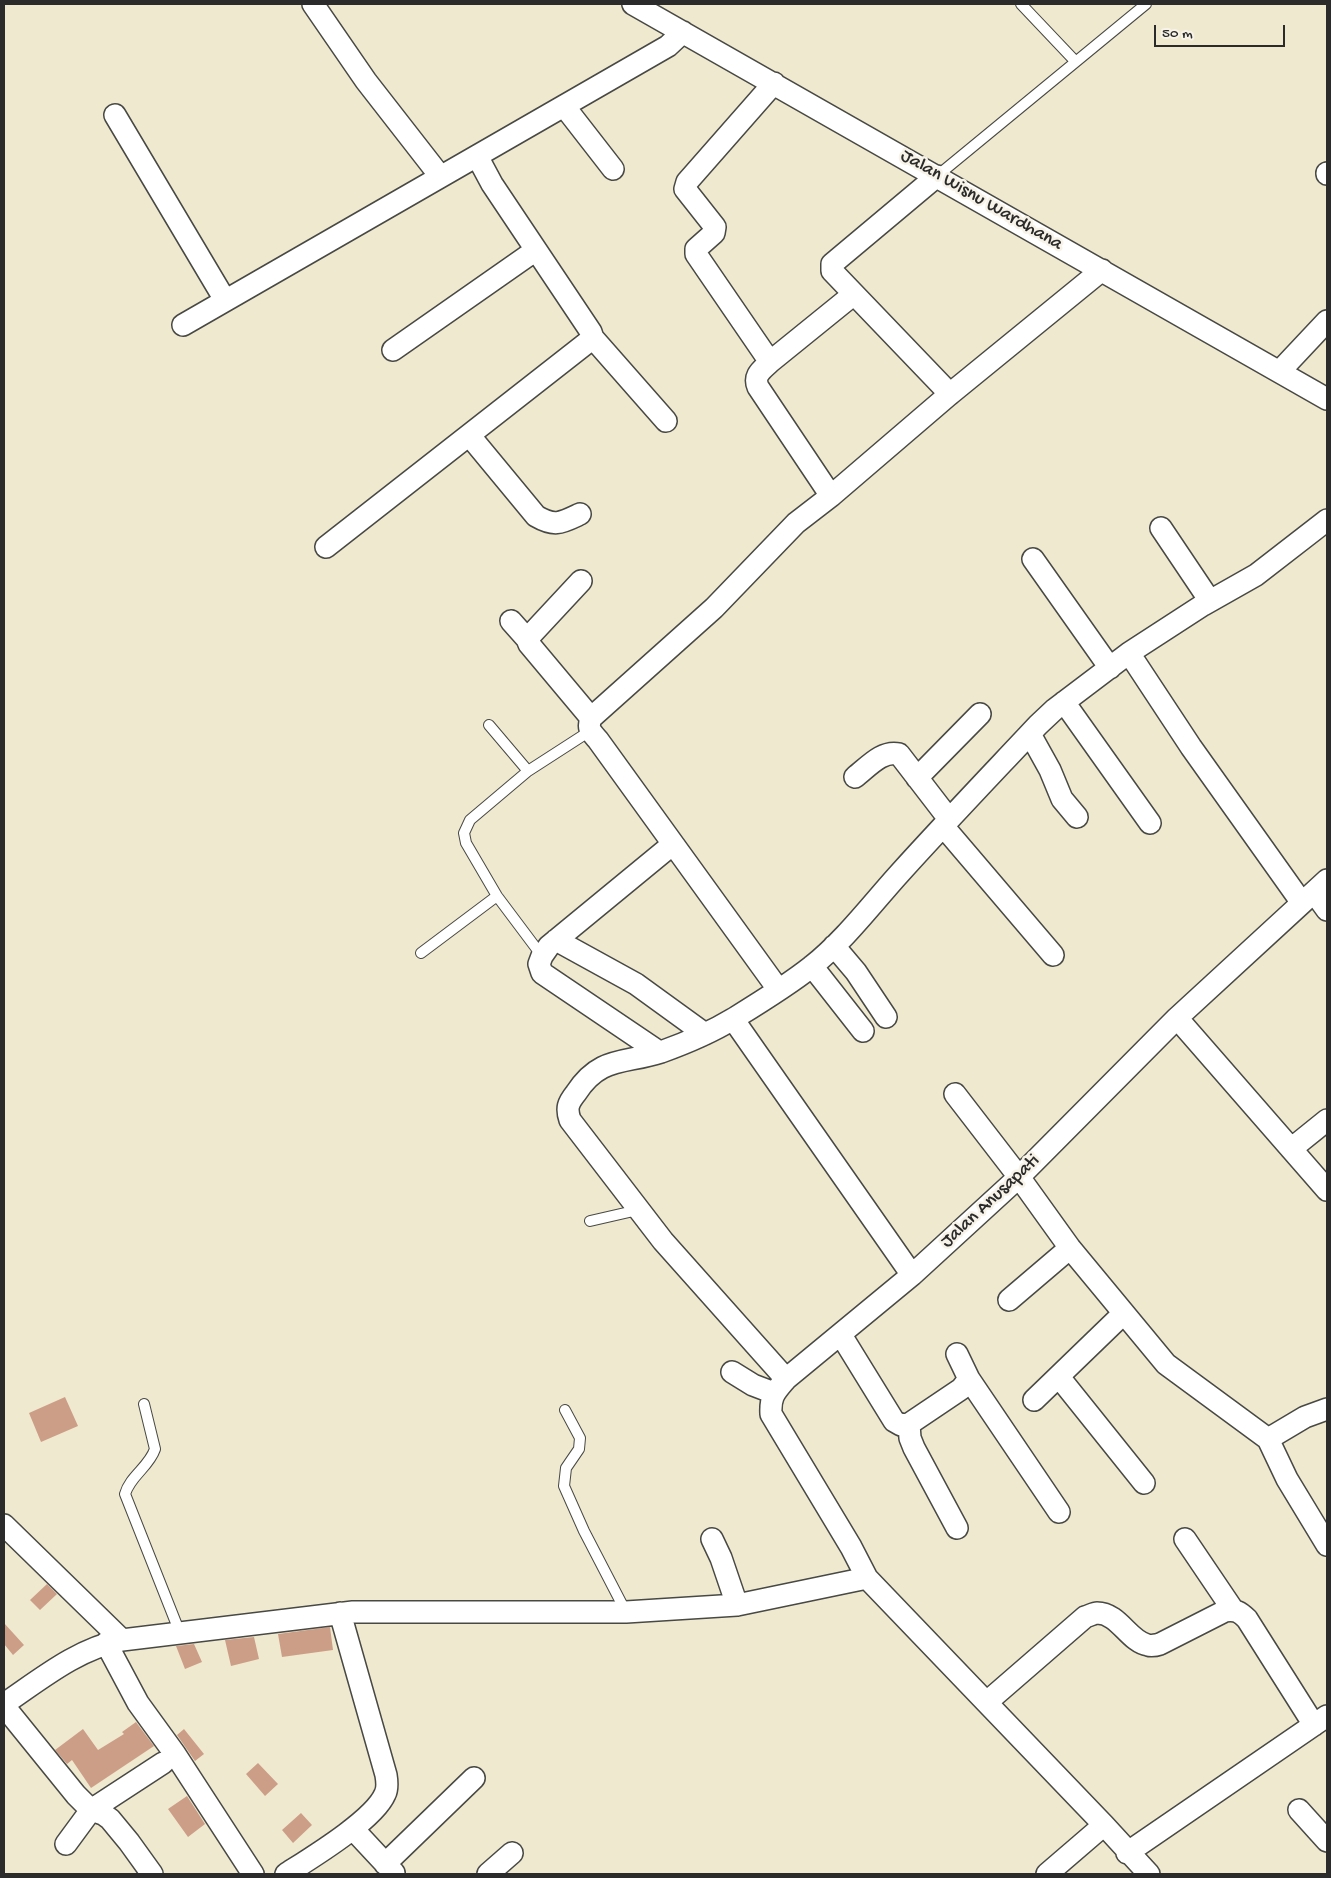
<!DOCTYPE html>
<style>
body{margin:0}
#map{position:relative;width:1331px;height:1878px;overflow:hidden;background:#efe9cf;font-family:"Gochi Hand",sans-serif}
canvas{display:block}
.frame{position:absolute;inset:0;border:5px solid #2b2b2b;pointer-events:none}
.scale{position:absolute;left:1154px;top:25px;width:131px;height:22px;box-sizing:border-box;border:2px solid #2b2b2b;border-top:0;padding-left:6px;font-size:15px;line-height:18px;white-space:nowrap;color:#2b2b2b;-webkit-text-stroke:4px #f7f3e8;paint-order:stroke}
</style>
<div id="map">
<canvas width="1331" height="1878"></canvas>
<div class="frame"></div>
<div class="scale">50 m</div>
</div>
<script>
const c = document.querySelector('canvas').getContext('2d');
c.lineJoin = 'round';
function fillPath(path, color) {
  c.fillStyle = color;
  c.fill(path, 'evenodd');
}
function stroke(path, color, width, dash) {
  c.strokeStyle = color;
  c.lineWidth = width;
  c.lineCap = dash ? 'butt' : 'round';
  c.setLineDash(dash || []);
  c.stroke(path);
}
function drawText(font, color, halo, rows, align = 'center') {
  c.font = font + ' "Gochi Hand",sans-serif';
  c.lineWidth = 5;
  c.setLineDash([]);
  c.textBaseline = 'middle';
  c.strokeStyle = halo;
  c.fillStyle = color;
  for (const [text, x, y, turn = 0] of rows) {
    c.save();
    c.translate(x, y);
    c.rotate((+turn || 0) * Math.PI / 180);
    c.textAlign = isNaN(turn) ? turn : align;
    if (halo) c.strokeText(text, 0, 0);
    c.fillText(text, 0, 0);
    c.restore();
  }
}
fillPath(new Path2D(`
 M65,1397L78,1426L41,1442L29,1413Z
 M47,1584L57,1594L40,1610L30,1600Z
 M4,1623L24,1645L13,1655L4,1644Z
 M330,1627L333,1650L282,1657L278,1634Z
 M254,1637L259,1659L231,1666L225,1640Z
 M194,1644L202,1662L185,1669L176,1646Z
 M136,1722L154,1746L91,1788L72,1760L67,1764L55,1750L83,1729L98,1750L124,1734L122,1732Z
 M184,1729L204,1754L195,1761L177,1735Z
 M258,1763L278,1784L265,1796L246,1774Z
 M187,1796L205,1824L188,1837L168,1809Z
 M301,1813L312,1825L293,1843L282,1830Z`), '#cd9e87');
const service = new Path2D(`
 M1021,4L1075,61
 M937,176L1146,4
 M489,725L528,771
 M421,953L497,896
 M542,956L497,896L466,843L464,833L470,820L528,771L590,731
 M590,1221L638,1210
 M144,1404L155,1449C149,1467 130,1476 125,1494L180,1633
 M565,1410L580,1438L579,1449L566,1468L564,1486L584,1531L626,1612`);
const minor = new Path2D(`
 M313,4L366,81L440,176
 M633,4L1327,399
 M774,83L687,182L685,189L715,227L714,233L696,249V254L770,362C762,370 753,375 758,387L831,496
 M564,106L613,169
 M115,115L225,300
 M477,156L492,184L591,332L593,338L666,421
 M1327,173V174
 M937,176L832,264V271L950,394
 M183,325L668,46L683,32
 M393,350L536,250
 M770,362L854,294
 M1280,371L1327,321
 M469,435L536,516C555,527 561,523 580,514
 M1161,528L1210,601
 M326,547L593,338
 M1033,559L1110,668
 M511,621L527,639L529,644L591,718
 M527,639L581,581
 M1129,653L1191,747L1302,903
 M1064,702L1150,823
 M1030,734L1050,770L1062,799L1077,817
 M855,777C868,767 882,750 899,754L949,819
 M917,778L980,714
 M943,826L1053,955
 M1314,892L1327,910
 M556,940L636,984L705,1034
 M834,946L856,972L886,1017
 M812,966L863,1031
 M778,989L598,740C591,732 587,729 591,718L714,608L796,523L831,496L950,394L1102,270
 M1177,1018L1327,1190
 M733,1019L912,1275
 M659,1052L542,973L539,964L542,956L549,946L673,844
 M955,1094L1019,1177L1070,1248L1166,1364L1268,1439L1287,1479L1327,1545
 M1291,1149L1327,1120
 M1009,1300L1070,1248
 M841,1335L894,1421L901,1425L909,1424L961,1389L969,1379L957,1354
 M732,1372L753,1385L774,1393
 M1059,1377L1144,1483
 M786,1379L663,1241L570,1120C566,1108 568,1103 576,1093C600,1056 624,1064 661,1052C686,1043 710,1033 733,1019C759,1003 787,986 811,967C844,941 871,905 899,874C945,823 992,774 1038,725L1055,709L1129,653L1203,605L1256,575L1327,520
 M969,1379L1059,1512
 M1034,1400L1124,1313
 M909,1424L910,1438L914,1448L957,1528
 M1268,1439L1305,1417L1327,1409
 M4,1525L122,1640
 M712,1539L721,1558L737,1605
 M1185,1539L1233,1610
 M106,1643L138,1703L175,1754L253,1874
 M987,1702L1085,1617C1089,1616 1094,1613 1097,1613C1119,1613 1129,1642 1148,1645C1151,1646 1157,1645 1160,1644L1225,1611C1235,1609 1240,1612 1247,1619L1314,1725
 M4,1704C41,1679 77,1649 122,1640L353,1612H626L737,1605L867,1578
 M4,1706L76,1795L91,1810L103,1814L110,1819L129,1842L152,1874
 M1299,1810L1327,1841
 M353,1829L394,1873
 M66,1844L91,1810L163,1763
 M1127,1853L1327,1716
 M385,1864L474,1778
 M286,1874C311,1858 374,1820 385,1794C388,1788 387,1781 386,1775L340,1613
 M488,1874L512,1853
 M1047,1874L1104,1825
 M1149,1874L1104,1825L867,1578L851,1547L771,1414C770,1396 775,1392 786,1379L912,1275L1019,1177L1177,1018L1327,880`);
stroke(service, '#484844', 12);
stroke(minor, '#484844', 24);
stroke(service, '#fff', 10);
stroke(minor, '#fff', 21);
drawText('19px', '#2b2b2b', '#f7f3e8', [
 ["Jalan Wisnu Wardhana",981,201,30],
 ["Jalan Anusapati",991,1202,-43]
]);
</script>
